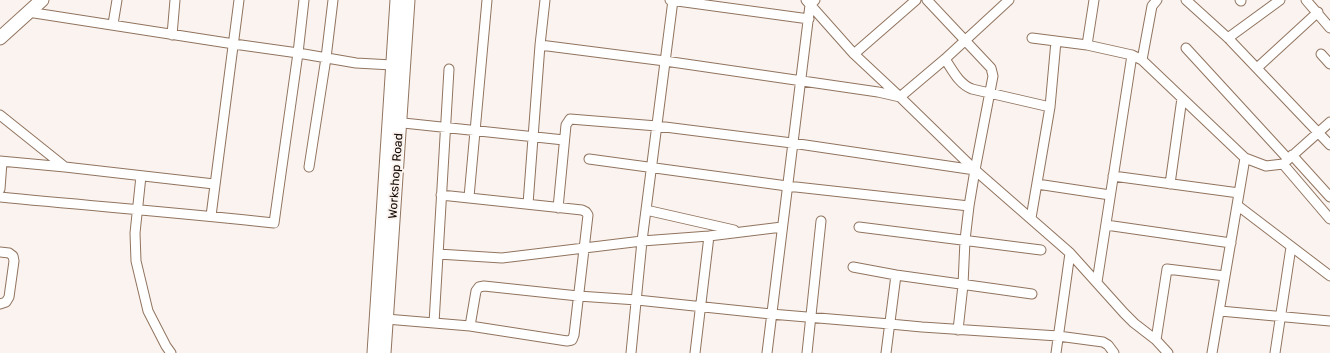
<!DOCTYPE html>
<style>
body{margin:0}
canvas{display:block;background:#faf3ef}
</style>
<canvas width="1330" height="353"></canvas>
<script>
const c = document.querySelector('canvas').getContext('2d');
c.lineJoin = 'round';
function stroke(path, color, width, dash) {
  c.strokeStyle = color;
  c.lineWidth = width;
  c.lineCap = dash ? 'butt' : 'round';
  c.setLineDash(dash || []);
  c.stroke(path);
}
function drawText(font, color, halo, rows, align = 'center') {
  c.font = font + ' Rubik,sans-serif';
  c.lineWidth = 4;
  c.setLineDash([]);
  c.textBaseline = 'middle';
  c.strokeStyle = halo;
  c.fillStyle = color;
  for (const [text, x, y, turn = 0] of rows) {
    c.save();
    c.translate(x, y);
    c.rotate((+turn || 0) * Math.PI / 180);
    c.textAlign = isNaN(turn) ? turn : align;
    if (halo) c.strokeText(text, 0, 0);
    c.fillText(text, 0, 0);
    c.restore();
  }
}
const minor = new Path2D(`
 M670,0L809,19
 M806,0L854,54L900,97L975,170L1070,253L1124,313L1134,323L1156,340L1168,353
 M927,0L991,68L993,76L975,170L969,206L965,240L963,285L958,330
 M1186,0L1228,38L1330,145
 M1240,0L1241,1
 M1306,0L1330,28
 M28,12L234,44L298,53L356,63L392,65
 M113,24L117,0
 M172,35L175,0
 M1032,38L1087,45L1132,55L1142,60L1245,158L1266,166L1283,164L1330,122
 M1228,38L1280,0
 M540,45L665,61L878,92L900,97L945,59L1009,0
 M1087,45L1094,0
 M1186,48L1288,159
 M854,54L916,0
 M1321,54L1330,64
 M945,59C953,71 959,84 972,89L1050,107
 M1142,60L1152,6L1157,0
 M1257,68L1318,12
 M0,115L65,167
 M394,122L564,140
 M1292,155L1330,197
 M589,159L787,186L969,206
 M0,161L65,167L214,184
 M1283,164L1330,219
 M309,167L326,58L333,0
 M141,176L135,233L136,261L148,311L166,346L171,353
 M1113,176L1239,193
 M1037,184L1110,195
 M1170,184L1182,98
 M0,189L2,162
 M441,195L582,210L586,212L588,215L574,335L572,340L567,341L470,326
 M0,197C91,206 183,213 274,223L298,53L304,0
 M469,197L487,0
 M528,204L540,45L545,0
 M1237,205L1330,276
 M558,208L566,125L570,119L657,126L792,143L975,170
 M646,210L734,230
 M211,216L239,0
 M1031,218L1050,107L1056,41
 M1106,225L1231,243
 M859,227L1041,250
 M0,252L9,253L13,256L14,261L9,297L6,302L0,304
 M438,254L502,258L642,241L709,236L782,227
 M853,267L896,275L1032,294
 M1097,282L1132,55
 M1220,311L1330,321
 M386,319L470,326L476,291L479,287L484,286L578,296L637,300L771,314L890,324L922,327L1058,336L1103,342L1108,345L1114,353
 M434,323L449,69
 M1156,340L1167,269L1225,276
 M631,353L642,241L673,0
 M695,353L709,236
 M767,353L810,5L815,0
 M807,353L821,221
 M886,353L896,275
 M1056,353L1070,253
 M1212,353L1245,158
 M1275,353L1291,247`);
const secondary = new Path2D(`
 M0,38L42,0
 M374,353L397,0
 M384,353L408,0`);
stroke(minor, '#91745f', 11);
stroke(secondary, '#91745f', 15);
stroke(minor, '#fff', 9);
stroke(secondary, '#fff', 13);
drawText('12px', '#130903', '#faf3ef', [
 ["Workshop Road",396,176,-86]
]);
</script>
